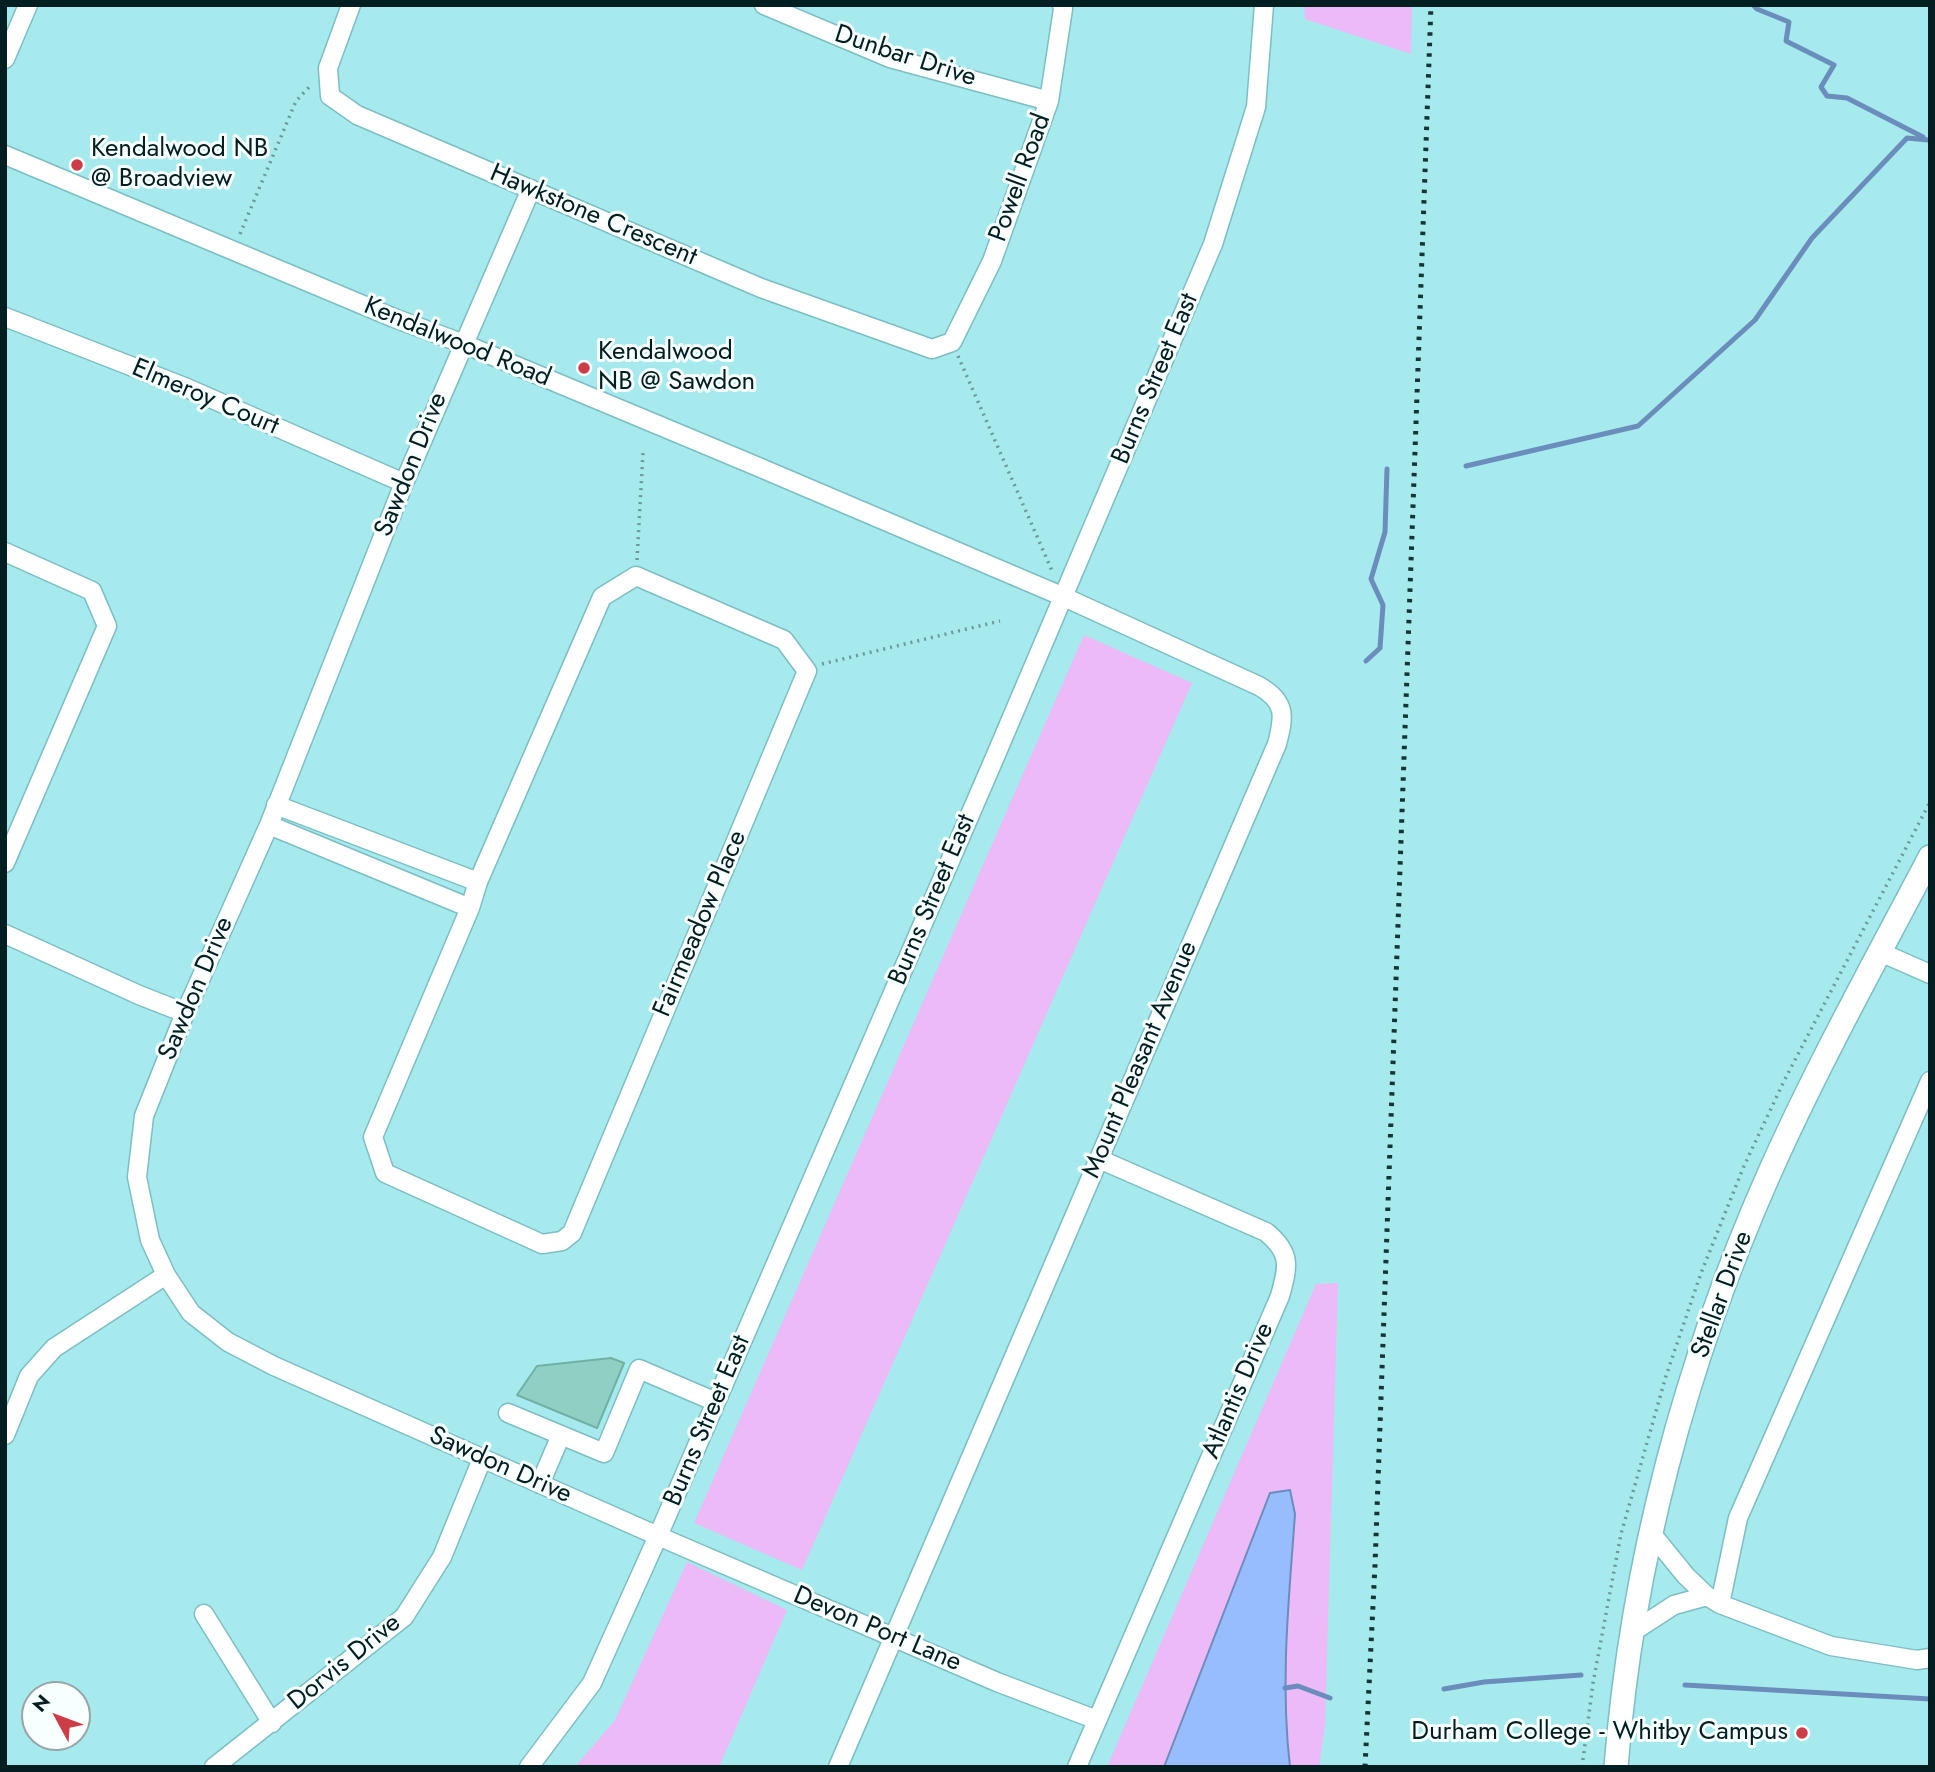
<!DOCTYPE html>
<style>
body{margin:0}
#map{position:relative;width:1935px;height:1772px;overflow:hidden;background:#a7eaee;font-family:Jost,sans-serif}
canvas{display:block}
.frame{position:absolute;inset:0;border:7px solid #031e20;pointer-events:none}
.north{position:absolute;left:21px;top:1681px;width:70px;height:70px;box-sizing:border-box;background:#f8ffff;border:2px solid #96a5a6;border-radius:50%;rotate:311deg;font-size:19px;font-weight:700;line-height:28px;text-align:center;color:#031e20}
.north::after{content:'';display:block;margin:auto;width:24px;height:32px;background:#cd3d47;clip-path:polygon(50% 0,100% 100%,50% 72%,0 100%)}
</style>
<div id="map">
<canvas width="1935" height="1772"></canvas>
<div class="frame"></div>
<div class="north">N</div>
</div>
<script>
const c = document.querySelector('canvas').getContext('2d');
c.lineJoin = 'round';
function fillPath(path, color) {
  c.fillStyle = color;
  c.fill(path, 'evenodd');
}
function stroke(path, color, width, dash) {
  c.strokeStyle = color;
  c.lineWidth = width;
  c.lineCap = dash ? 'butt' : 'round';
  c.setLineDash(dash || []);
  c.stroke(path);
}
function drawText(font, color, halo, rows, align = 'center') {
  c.font = font + ' Jost,sans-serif';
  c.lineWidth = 6;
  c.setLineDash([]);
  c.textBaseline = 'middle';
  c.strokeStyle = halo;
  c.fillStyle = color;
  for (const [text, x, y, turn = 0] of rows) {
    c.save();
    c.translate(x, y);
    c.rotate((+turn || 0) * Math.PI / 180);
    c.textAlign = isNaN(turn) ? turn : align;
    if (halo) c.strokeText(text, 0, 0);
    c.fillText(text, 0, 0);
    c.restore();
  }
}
fillPath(new Path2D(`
 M1304,5H1412L1411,54L1305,19Z
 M1084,635L1192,683L802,1570L694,1523Z
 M1338,1283L1325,1725L1319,1767H1107L1316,1284Z
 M687,1562L787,1610L719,1767H575L615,1720Z`), '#ecbaf6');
const water = new Path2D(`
 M1290,1490L1295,1514C1289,1598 1280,1682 1290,1767H1164L1270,1493Z`);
fillPath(water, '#97bdfe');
stroke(water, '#6b8dbb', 2);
stroke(new Path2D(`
 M1753,5L1757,9L1789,22L1786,41L1834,65L1821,87L1827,96L1847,98L1923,137
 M1466,466L1638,426L1755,320L1812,238L1907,138L1928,140
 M1366,661L1380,648L1383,605L1371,579L1385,532L1387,469
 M1685,1685L1930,1699
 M1285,1688L1298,1686L1330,1698
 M1444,1689L1484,1682L1581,1675`), '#6b8dbb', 5);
const building = new Path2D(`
 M611,1358L624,1363L597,1428L517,1395L537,1366Z`);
fillPath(building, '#90cfc3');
stroke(building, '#71b0a4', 2);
const minor = new Path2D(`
 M351,5L328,68L330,96L357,115L761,288L932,349L952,342L992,261L1049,101L1063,9L1062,5
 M764,5L890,58L1049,101
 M5,59L28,5
 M5,155L394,318L464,344L749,463L1064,597L1259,686C1287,702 1284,717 1277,744L838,1767
 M531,189L404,483L269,825L183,1018L144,1116L137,1177L150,1240L166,1275L191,1313L228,1342L274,1366L658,1536L997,1682L1097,1720
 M5,317L187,388L404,483
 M5,552L92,591L107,626L5,863
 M636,576L784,640L807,671L572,1233L562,1241L542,1244L385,1173L373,1137L470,908L478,882L602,597Z
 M276,805L478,882
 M269,825L470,908
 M5,934L139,995L185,1013
 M1880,952L1930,974
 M508,1413L604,1453L639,1369L716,1402
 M5,1435L29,1376L54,1348L166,1275
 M540,1484L561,1435
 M1707,1596L1720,1604L1831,1646L1917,1660L1930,1658
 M1720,1604L1738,1518L1930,1081
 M204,1614L272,1723
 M1631,1633L1674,1605L1707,1596L1686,1576L1651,1533
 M214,1767L404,1617L442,1557L482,1459
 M529,1767L592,1683L658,1536L995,757L1213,244L1256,107L1264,5
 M1077,1767L1280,1296C1288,1267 1292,1253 1266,1232L1099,1159`);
const major = new Path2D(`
 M1616,1767C1632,1563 1686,1361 1769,1174C1817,1066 1875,962 1930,857`);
stroke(minor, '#7cbec2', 21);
stroke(major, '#7cbec2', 26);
stroke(new Path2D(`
 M240,234L296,101L312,84
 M958,356L1053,573
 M637,560L643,453
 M822,664L1000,621
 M1582,1767L1593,1683L1621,1534L1666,1376L1701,1273L1744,1166L1784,1081L1930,802`), '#679a9d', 3.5, [2, 5]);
stroke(minor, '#fff', 18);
stroke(major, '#fff', 23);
stroke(new Path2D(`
 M1365,1767L1375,1565L1431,5`), '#153437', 5, [3.5, 7]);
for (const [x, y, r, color] of [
 [77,165,7,"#cd3d47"],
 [584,368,7,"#cd3d47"],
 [1802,1733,7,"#cd3d47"]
]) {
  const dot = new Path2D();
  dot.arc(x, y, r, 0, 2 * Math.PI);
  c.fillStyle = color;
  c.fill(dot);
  stroke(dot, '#f8ffff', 2.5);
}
drawText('26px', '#031e20', '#f8ffff', [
 ["Dunbar Drive",905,57,18],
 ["Powell Road",1021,178,-70],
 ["Hawkstone Crescent",593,216,23],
 ["Kendalwood Road",457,343,22],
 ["Burns Street East",1156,379,-67],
 ["Elmeroy Court",205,398,23],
 ["Sawdon Drive",412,465,-68],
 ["Burns Street East",933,900,-67],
 ["Fairmeadow Place",701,924,-67],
 ["Sawdon Drive",197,989,-67],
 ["Mount Pleasant Avenue",1141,1060,-67],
 ["Stellar Drive",1723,1295,-70],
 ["Atlantis Drive",1239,1391,-67],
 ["Burns Street East",708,1421,-67],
 ["Sawdon Drive",500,1466,24],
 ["Devon Port Lane",877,1630,23],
 ["Dorvis Drive",345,1663,-39]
]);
drawText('26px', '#031e20', '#f8ffff', [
 ["Kendalwood NB",91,150],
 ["@ Broadview",91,180],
 ["Kendalwood",598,353],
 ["NB @ Sawdon",598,383],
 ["Durham College - Whitby Campus",1788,1733,"right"]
], 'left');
</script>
